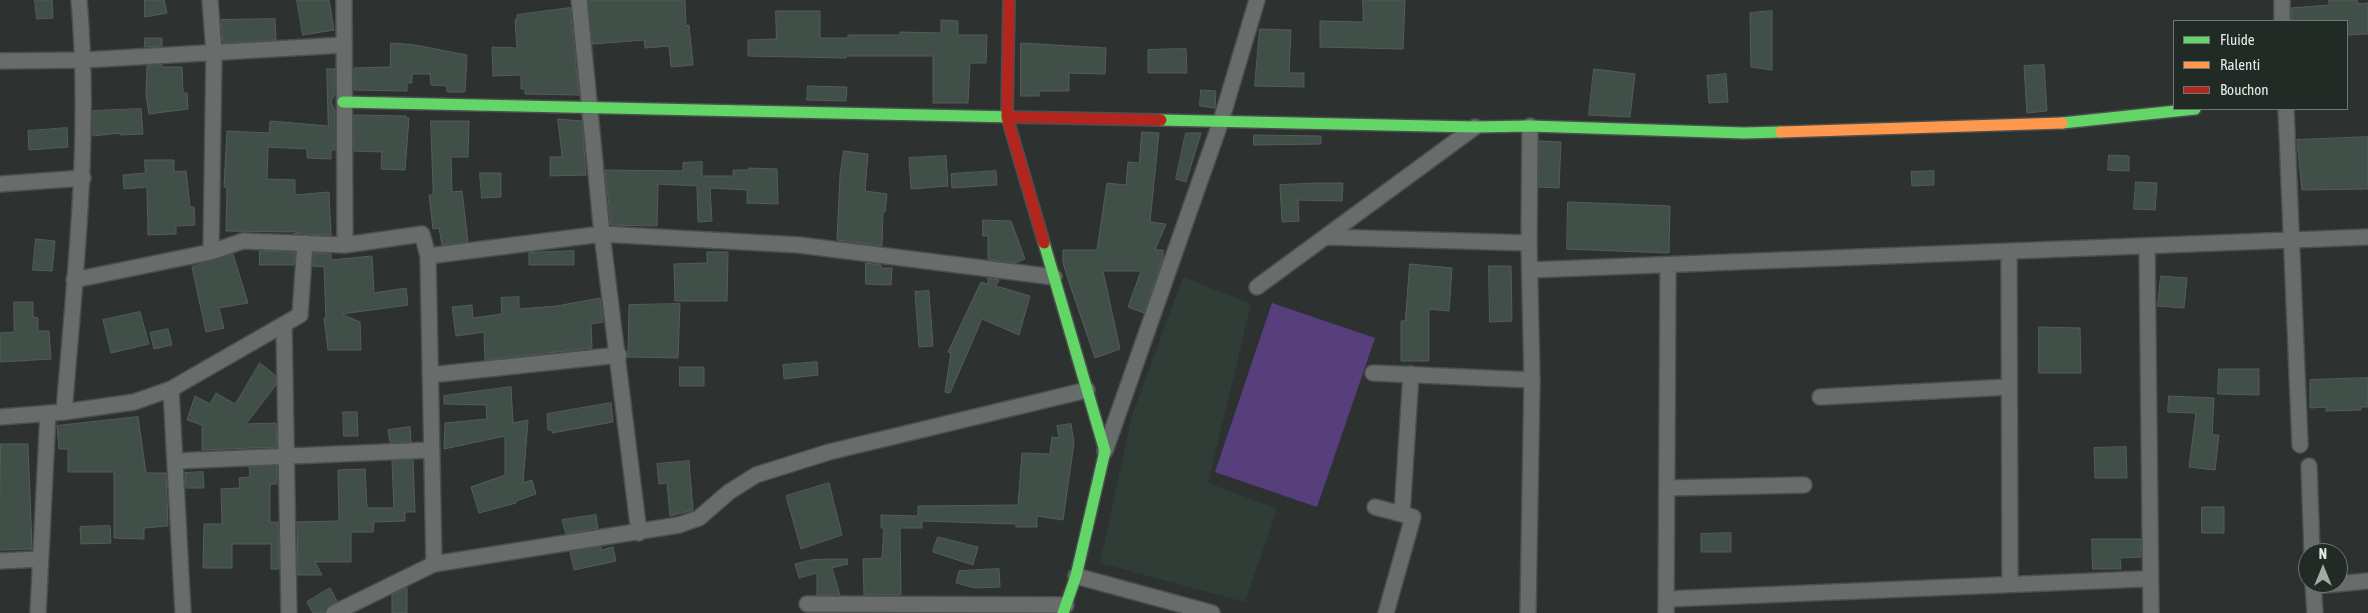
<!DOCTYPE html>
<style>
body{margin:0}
#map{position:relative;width:2368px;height:613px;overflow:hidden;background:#2d3230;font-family:"Asap Condensed",sans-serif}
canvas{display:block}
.legend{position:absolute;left:2173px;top:20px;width:175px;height:90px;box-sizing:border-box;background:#222a26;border:1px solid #707673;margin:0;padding:6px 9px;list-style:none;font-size:15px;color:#e4e9e6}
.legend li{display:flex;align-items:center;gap:10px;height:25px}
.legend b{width:25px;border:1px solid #707673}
.north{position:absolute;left:2298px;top:543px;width:50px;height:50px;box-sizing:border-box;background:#222a26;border:1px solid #707673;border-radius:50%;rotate:0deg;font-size:14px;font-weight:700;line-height:20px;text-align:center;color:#e4e9e6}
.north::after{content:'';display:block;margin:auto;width:18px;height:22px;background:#a4a9a6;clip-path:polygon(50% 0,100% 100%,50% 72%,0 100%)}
</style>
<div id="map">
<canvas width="2368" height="613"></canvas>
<ul class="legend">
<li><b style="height:6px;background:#63d668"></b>Fluide</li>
<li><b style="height:6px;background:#ff974d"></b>Ralenti</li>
<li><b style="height:6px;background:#b3261e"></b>Bouchon</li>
</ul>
<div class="north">N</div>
</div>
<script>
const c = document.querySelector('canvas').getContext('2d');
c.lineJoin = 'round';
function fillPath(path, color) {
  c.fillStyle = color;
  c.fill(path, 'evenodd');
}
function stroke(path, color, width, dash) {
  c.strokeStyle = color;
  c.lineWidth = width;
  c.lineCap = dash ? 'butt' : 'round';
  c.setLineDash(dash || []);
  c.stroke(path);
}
fillPath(new Path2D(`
 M1183,277L1251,304L1208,483L1277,509L1245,602L1100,563L1132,416Z`), '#303d37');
fillPath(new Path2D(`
 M1272,303L1375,338L1317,507L1215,472Z`), '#573f7e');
const building = new Path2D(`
 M35,0H52L53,18L37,19Z
 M145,0H164L167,13L145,17Z
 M297,0H329L334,30L303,35Z
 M588,0H685L686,26L689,25L693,65L671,67L669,46L645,48L644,40L593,44Z
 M1363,0H1405L1403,49L1320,47V21L1363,22Z
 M2329,0H2357L2358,4L2368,3V34L2347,35V21H2291V8L2329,5Z
 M570,8L579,95L525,94V89H521V75L493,76L492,47L517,48L515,20L517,19V15Z
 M776,11H820V38H848V35H900V32L941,33V20L958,21V35H987L986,63H970L968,103H933V56H846V58L748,56V40L776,39Z
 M1772,11V70L1751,67L1750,13Z
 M275,19L276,40L223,43L221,20Z
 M1260,29L1291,30L1289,73H1304V87L1255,86Z
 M145,38H162V46L145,47Z
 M391,43L415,45L467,55L465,92H447V86L431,85L430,74H412V83H407V91L354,90V68L390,67Z
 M1021,43L1106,48L1105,74L1069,73V91H1039V96H1021Z
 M1186,49L1187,73H1148V50Z
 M162,65V67H182L183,93H187L188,109L149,114L146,95L147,66Z
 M2044,65L2047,111L2027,113L2024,66Z
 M327,69H335V93L331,102L335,111V150H331V159L307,158V149L268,147L267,179L295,180V195L329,192L331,235L294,234L300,232L226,231L227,188L224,187L227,131L269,133L270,121L328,126Z
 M1594,69L1635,74L1630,117L1589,115Z
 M1726,74L1728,102L1709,103L1707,76Z
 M808,86L847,87L846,101L807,100Z
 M1201,90L1216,91L1215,108L1200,106Z
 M141,109L143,134L120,135V133L93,136V111Z
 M354,115L406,116V118H409L405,170L381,169L382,152L354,151Z
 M558,119L582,121L586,175L550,176V157H562Z
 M431,121H469L468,157H451L452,192L462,191L468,242L442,245L439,228L433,229L429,195H433Z
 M67,128L68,147L29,150L28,131Z
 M1142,132L1159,133L1150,222L1166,224L1155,250H1163V258L1144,313L1128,307L1141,271H1103L1120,349L1095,358L1068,279L1063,263V250H1097L1107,183L1126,185L1128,162L1139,163Z
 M1186,133H1201L1186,182L1176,179Z
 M1254,135L1321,136V144L1254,145Z
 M2368,137V189L2302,190L2297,140Z
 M1539,141L1561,142L1559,188L1539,187Z
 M844,151L868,154L865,191L887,194L885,212H883L882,246L837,240L840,175Z
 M2109,155L2129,156V171L2108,170Z
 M946,156L948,186L911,189L909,158Z
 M145,160H174V172L186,171L190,207H194L195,225L176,226V234L148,235L147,187L124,189L123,175L145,173Z
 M702,162V176H733V170H749V168L777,169L778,204L747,203V190L710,188L712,221L698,222L697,186L658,184L657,226L611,225L605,170L683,171V163Z
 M996,171L997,185L952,188L951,174Z
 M1934,171V185L1912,186L1911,172Z
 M480,173H501V197L482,198Z
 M2136,182L2157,183L2155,210L2134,209Z
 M1320,183H1343L1342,201L1298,200L1299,221L1282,222L1280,185Z
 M1568,202L1670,206L1669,253L1567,249Z
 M983,220L1011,221L1025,259L1014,263L988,259V236H983Z
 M36,239L55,241L52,271L33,270Z
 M260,251L295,252L294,265H260Z
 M574,251V265H529V253Z
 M707,252H728L727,301H675L674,264L707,263Z
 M314,253L331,254V260L372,256L374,293L406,288L408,305L342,314L360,322L361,350H328L324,318H326L324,267L313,266Z
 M233,254L248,303L219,308L224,328L206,332L192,267Z
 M866,263L881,265V268H892L891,285L866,284Z
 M1410,264L1452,268L1449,311L1429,309V361H1401V321H1405Z
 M1489,266H1511L1512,321L1490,322Z
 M2161,276L2187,278L2184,308L2158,306Z
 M988,278L999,280L996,286L1030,296L1019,335L982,319L950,393L945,392L951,353L948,352L981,282L988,284Z
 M929,291L933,346L919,347L915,292Z
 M519,297V309L557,306L600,298L603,322L591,324L592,348L485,360L484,332L456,336L452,307L472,305L473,318L502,314L501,298Z
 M14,302H33V317L38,318V331H49L51,359L0,362V333L14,332Z
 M680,304L678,358L628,357L629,305Z
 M140,312L149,344L111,353L103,320Z
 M2039,327L2080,328L2081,373H2039Z
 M168,329L172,345L154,349L150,333Z
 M817,362L818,375L784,379L783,365Z
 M260,363L276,376V385L246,424L276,423L277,447L202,450V425L187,420L195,396L210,404L216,393L235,404Z
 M680,367H704V386H680Z
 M2219,369H2259V395L2218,394Z
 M2368,378V407H2361V410L2326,411V407L2310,408V380Z
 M511,387L513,423L528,420L523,483L532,480L536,494L516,501V503L479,513L471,487L505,475V436L444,449L445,423L487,419L486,405L444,404V396Z
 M2169,396L2214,398L2212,435H2219L2215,470L2189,467L2196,413L2168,412Z
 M611,403L613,422L552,433V430H548L547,414Z
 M343,412H357L358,436H344Z
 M138,417L146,473H166L168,526L144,528V539L114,538V472H68V449H59L57,426Z
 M1071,424L1074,443L1063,520L1037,516V527H1016V524L922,521V528H900L901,595H864L863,559L882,558L884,528H881V515L918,516V506L1018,505L1022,453L1050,454L1052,437L1059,438L1057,426Z
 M410,427L411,442H390L388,430Z
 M1,444H28L32,549L0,550Z
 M2126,447L2127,478H2095L2094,448Z
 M413,460L415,512H405V521L374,522L373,532H351V562H315L322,575H298L297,522L339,521L338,470L365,469L367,508H394L392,461Z
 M689,461L693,510L670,516L667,483L659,484L657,464Z
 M277,466V484H270V522H278L279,569H271V544H232V568H203L204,524H222L221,489L240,488L239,478L250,477L249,467Z
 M203,472L204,488H186L185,473Z
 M829,483L842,535L801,549L786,496Z
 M2202,507H2224V533H2202Z
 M596,515L598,528L566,534L562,520Z
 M110,526L111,543L81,544L80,527Z
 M1731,533V552H1701V534Z
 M938,537L978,547L973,565L933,552Z
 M2092,539H2141V557L2120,558L2121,569H2093Z
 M601,547V550L613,547L616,561L574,570L570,552Z
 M824,559H847L848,564L832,568L840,595H817V573L799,578L795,564L811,560Z
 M999,569L1000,587L975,588L956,583L959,571Z
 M330,588L337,601L327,607L325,613H313L307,602Z
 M407,588V613H392V595Z`);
fillPath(building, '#414f49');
stroke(building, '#575b59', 1);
const street = new Path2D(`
 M210,0L214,52L211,252
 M344,0L345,245
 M579,0L602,234L639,533
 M2282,0V21
 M0,61L84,60L343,45
 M2286,109L2300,445
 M0,184L83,178
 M1326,237L1529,243
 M2147,246L2151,613
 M2009,252L2010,584
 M428,256L602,234L799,245L1054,277
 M1530,270L2368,237
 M74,280L211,252L243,241L345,245L422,234L428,256L434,564
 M1257,287L1475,127
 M284,325L289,613
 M1373,373L1532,380
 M430,375L619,355
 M171,389L183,613
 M1820,397L2009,387
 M64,412C75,275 91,138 79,0
 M0,417L64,412L134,402L171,389L300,315L305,243
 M1105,451L1221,121L1257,0
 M175,461L432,450
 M2309,466L2312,553
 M1667,488L1804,485
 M1375,507L1413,517L1386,613
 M1402,514L1411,374
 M0,561L40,559
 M1076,576L1212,613
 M2313,583L2315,613
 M2314,586L2368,581
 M1667,599L2143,579
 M807,604L1066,605
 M38,613L48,413
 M334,613L434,564L679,525L699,518L729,492L756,475L829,452L1087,390
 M1528,613L1532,380L1529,243L1530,126
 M1666,613L1668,265`);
const fast = new Path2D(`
 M343,102L1013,117
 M1161,120L1475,127L1530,126L1744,133L1781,132
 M2062,123L2195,109
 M1044,243L1105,451L1076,576L1063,613`);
const slow = new Path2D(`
 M1781,132L2062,123`);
const jam = new Path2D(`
 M1009,0L1007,117L1044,243
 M1013,117L1161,120`);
stroke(street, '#4b4f4e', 18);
stroke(fast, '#4b4f4e', 14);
stroke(slow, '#4b4f4e', 14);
stroke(jam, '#4b4f4e', 14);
stroke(street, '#686d6b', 15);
stroke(fast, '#63d668', 11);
stroke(slow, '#ff974d', 11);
stroke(jam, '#b3261e', 11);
</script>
